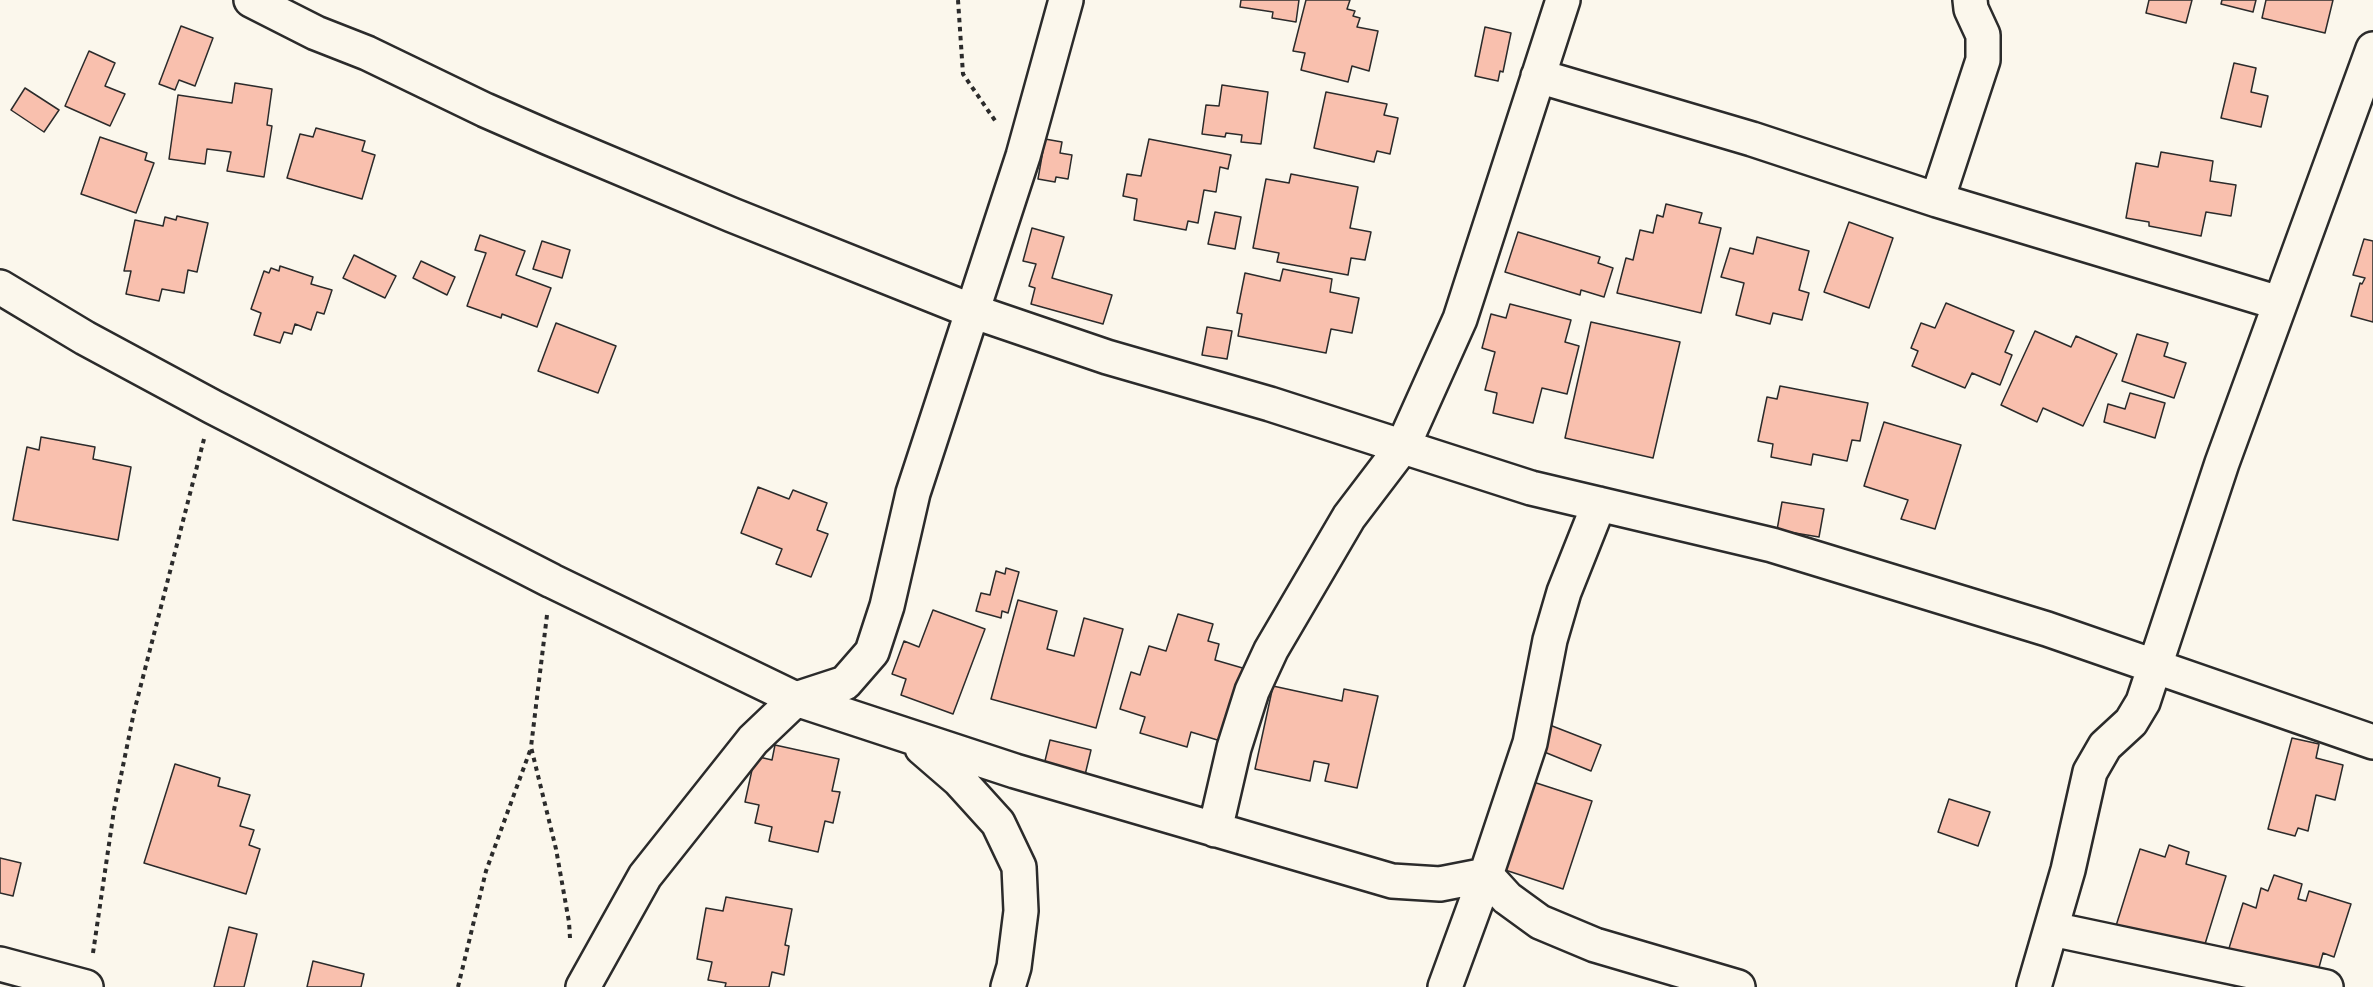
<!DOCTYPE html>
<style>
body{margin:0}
canvas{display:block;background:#fbf7ec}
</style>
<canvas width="2373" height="987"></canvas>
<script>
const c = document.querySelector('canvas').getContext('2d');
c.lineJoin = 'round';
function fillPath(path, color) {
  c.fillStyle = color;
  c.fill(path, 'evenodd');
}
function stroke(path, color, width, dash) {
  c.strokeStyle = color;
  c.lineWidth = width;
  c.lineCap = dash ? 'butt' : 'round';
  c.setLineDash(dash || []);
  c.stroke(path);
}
const building = new Path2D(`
 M1241,0H1299L1296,22L1272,18L1273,12L1240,7Z
 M1306,0H1350L1347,9L1355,11L1353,16L1360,18L1357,27L1378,31L1369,71L1352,66L1348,82L1301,70L1305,53L1293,51Z
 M2149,0H2192L2186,23L2146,13Z
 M2222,0H2256L2253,12L2221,4Z
 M2266,0H2333L2325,33L2262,18Z
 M181,26L213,38L195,86L179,80L175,90L159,84Z
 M1485,27L1511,33L1503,72L1500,71L1498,81L1475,76Z
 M89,51L115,63L105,86L125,94L110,126L65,106Z
 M2234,63L2256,68L2251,92L2268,96L2261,127L2221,118Z
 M235,83L272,89L267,125L272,126L264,177L227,171L231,152L207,149L205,164L169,159L178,95L232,103Z
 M1222,85L1268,92L1261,144L1241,142L1242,135L1226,133L1225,137L1202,134L1206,105L1219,106Z
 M25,88L59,110L44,132L11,110Z
 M1326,92L1387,104L1384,115L1398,118L1390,154L1377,151L1374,162L1314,148Z
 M316,128L365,141L362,151L375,155L362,199L287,178L300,134L313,137Z
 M100,137L147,153L145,160L154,163L136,213L81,194Z
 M1045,139L1062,142L1060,153L1072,155L1068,179L1056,177L1055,182L1038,179Z
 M1149,139L1231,155L1228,169L1220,167L1216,192L1204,190L1198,223L1188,221L1186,230L1134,220L1137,199L1123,196L1127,174L1141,176Z
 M2161,152L2213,161L2210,181L2236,185L2231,216L2206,212L2201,236L2149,226V222L2126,218L2136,163L2158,167Z
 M1291,174L1358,187L1350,228L1371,232L1365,260L1351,258L1348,275L1277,262L1279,253L1253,248L1266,179L1289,183Z
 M1666,204L1702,213L1699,223L1721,228L1701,313L1617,293L1626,258L1633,260L1640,230L1653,233L1657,215L1663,217Z
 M1215,212L1241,217L1235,249L1208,244Z
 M177,216L208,223L197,272L188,270L184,293L162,289L159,301L126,294L131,271H124L135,220L163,226L165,217L176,220Z
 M1849,222L1893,238L1869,308L1824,292Z
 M1032,228L1064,237L1052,278L1112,295L1103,324L1031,304L1035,288L1029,286L1036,264L1023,261Z
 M1518,232L1600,257L1598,263L1613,268L1604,297L1581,290L1580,295L1505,272Z
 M480,235L525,251L516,275L551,288L537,327L502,314L501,318L467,306L486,253L475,250Z
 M1757,237L1809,251L1799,290L1809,293L1802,320L1773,313L1770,324L1736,315L1744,283L1721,277L1730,248L1753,254Z
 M2364,239L2373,241V322L2351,316L2360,283L2362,284L2365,278L2353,275Z
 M542,241L570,250L562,278L533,269Z
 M354,255L396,276L385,298L343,278Z
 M421,261L455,277L447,295L413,278Z
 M280,266L313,277L311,284L332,290L324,314L317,312L311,330L295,324L292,334L284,332L280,343L254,335L261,313L251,309L264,271L269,273L271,268L279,271Z
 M1283,269L1332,279L1330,292L1359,298L1352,333L1331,329L1326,353L1238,336L1242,314L1237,313L1245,273L1280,281Z
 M1946,303L2014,331L2005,352L2012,355L2000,385L1972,373L1965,388L1912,366L1918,351L1911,348L1921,323L1935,328Z
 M1510,304L1571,320L1565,342L1579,346L1567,394L1542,388L1533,423L1493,413L1497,393L1485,390L1495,352L1482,348L1491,314L1506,318Z
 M1591,322L1680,342L1653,458L1565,438Z
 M556,323L616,346L598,393L538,371Z
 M1207,327L1232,331L1227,359L1202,355Z
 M2035,331L2071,347L2076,336L2117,354L2083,426L2043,408L2037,422L2001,405Z
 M2137,334L2168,343L2164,356L2186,363L2174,398L2122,381Z
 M1780,386L1868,403L1860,441L1852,440L1847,461L1813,454L1811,465L1771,457L1773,444L1758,441L1767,397L1777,399Z
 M2130,393L2165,403L2155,438L2104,422L2108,404L2125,409Z
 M1884,422L1961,445L1935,529L1901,519L1908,500L1864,486Z
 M41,437L95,447L93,459L131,467L118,540L13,520L27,447L39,450Z
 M758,487L789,499L793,490L827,503L817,530L828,534L811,577L776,564L782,549L741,533Z
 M1782,502L1824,509L1819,537L1777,530Z
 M1006,568L1019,572L1008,613L1002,611L1001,618L976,611L981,593L990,595L996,571L1005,574Z
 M1018,600L1057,611L1047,649L1074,656L1084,618L1123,629L1096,728L991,699Z
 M933,610L985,629L953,714L901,695L906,679L892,674L904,641L919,647Z
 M1178,614L1213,624L1208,641L1219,644L1215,660L1246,669L1224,742L1191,732L1187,747L1140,733L1145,717L1120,709L1131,672L1140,675L1149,646L1166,651Z
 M1273,686L1342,701L1344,689L1378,696L1357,788L1325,781L1329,764L1314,761L1310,781L1255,769Z
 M1542,722L1601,745L1591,771L1532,747Z
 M2292,738L2319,744L2316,758L2343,765L2335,800L2316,795L2308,831L2298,828L2295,836L2268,829Z
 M1050,740L1091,750L1085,775L1044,765Z
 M775,745L839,759L832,791L840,792L833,823L825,821L818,852L769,841L772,827L755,823L759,805L745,802L755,756L772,760Z
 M175,764L220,778L218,786L250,795L240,826L254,830L249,845L260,849L246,894L144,863Z
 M1524,779L1592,801L1563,889L1496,867Z
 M1949,799L1990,812L1978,846L1938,832Z
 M2169,845L2189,852L2186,864L2226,876L2201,957L2115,929L2140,849L2165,857Z
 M0,858L21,863L13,896L0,893Z
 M2274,875L2302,884L2298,899L2306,901L2309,891L2351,904L2334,957L2323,953L2318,971L2266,957L2261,970L2226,958L2243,903L2256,908L2261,888L2268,891Z
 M726,897L792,909L785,945L789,946L784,975L772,972L769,987H725L726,983L708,980L712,962L697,959L706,908L723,911Z
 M229,927L257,934L244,987H214Z
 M313,961L364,974L361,987H307Z`);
fillPath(building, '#f9c0ae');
stroke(building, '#2b2b2b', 1.5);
const minor = new Path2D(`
 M251,0L316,33L367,53L485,110L549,138L732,215L972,311L1107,357L1270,404L1531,488L1772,545L2047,629L2373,742
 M1538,76L1752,139L1937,200L2279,303
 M1937,200L1983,60V35L1971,9L1970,0
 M0,287L85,338L213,407L552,581L796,699L1015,771L1392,881L1440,884L1486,875L1507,898L1540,922L1595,945L1738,987
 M922,748L959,780L998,823L1019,867L1021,911L1014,967L1008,987
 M1215,830L1234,748L1252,691L1271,650L1349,517L1403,446L1460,319L1563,0
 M2052,929L2326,987
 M0,964L86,987
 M583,987L645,876L753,740L796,699L845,683L872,652L887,606L913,493L1023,156L1066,0
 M1445,987L1486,875L1530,743L1550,640L1564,592L1599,504
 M2034,987L2068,870L2090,772L2105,746L2131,722L2143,702L2222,463L2373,49`);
stroke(minor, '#2b2b2b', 38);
stroke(new Path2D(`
 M958,0L963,74L996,122
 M547,615L531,747L556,849L569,922L570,938
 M93,953L114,810L134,712L204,439
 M458,987L486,871L531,748`), '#2b2b2b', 4, [4.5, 4.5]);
stroke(minor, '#fbf7ec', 33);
</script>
